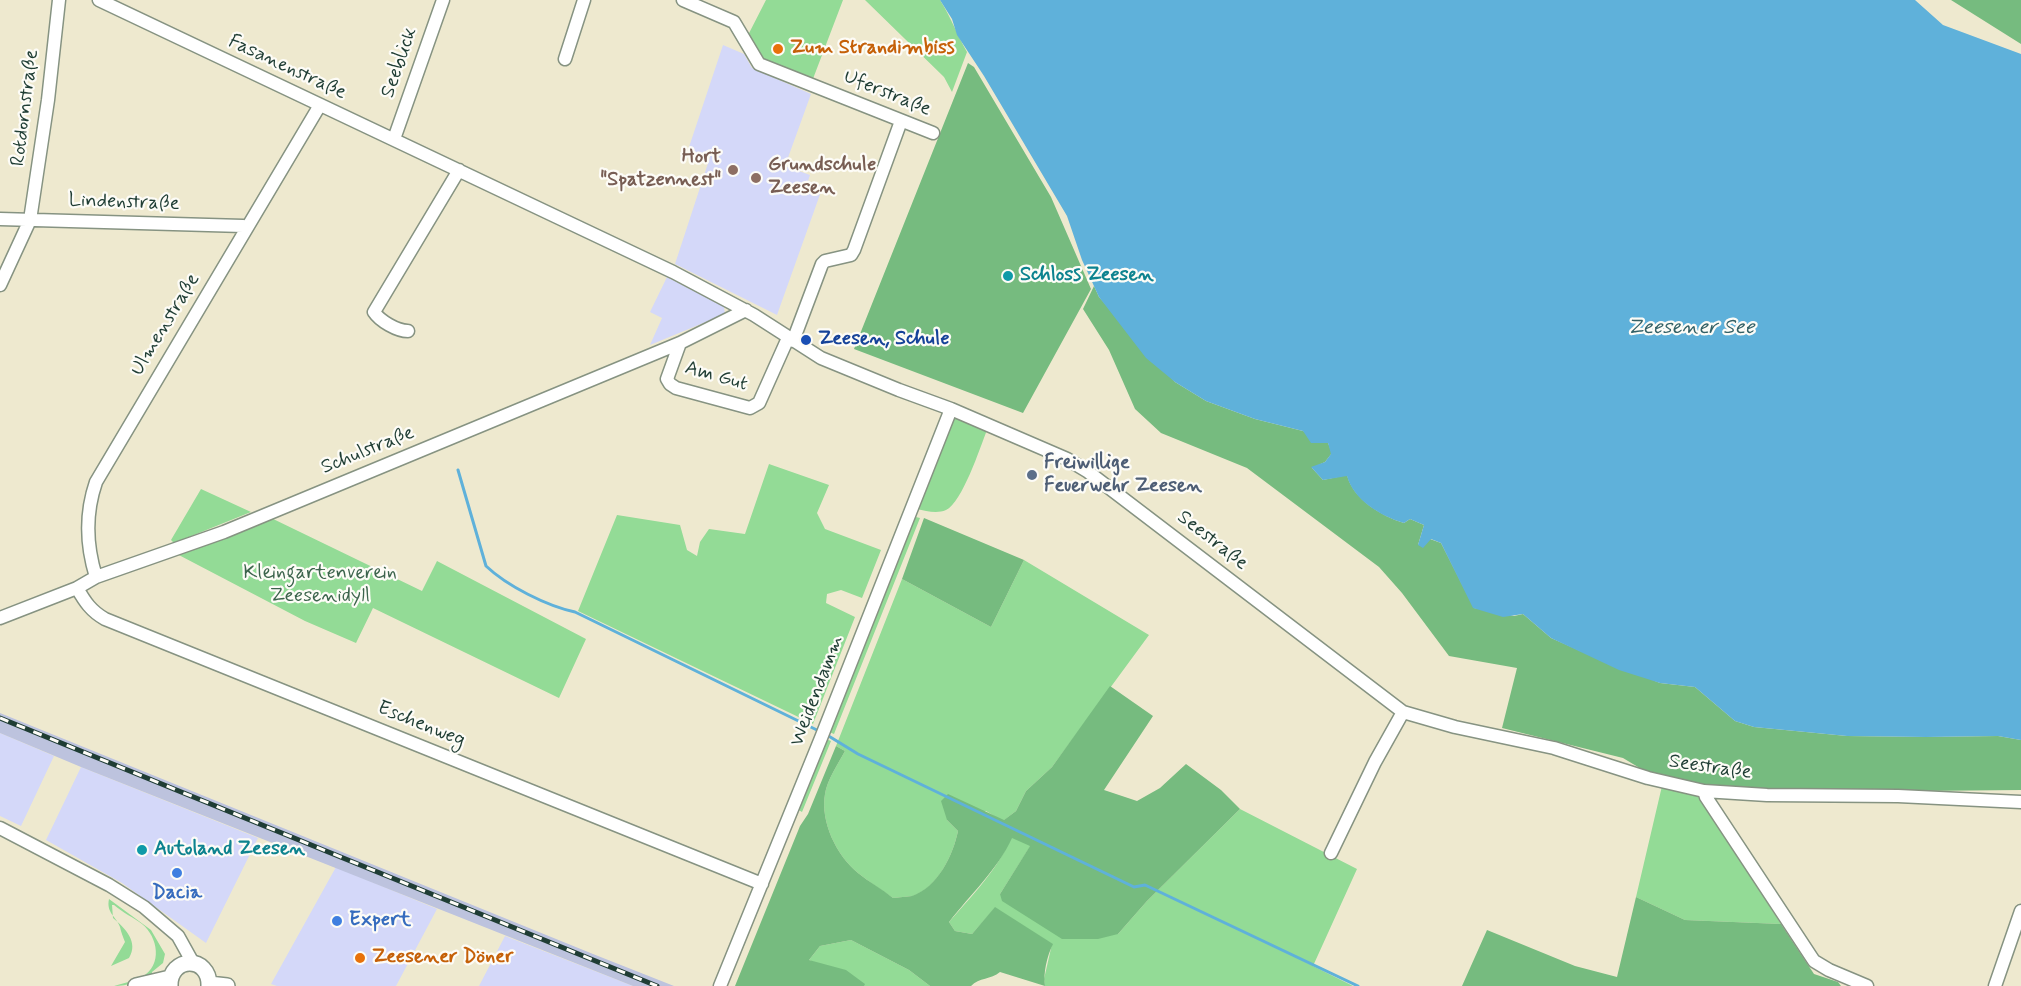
<!DOCTYPE html>
<meta charset="utf-8">
<style>
body{margin:0}
canvas{display:block;background:#eee9cf}
</style>
<canvas width="2021" height="986"></canvas>
<script>
const c = document.querySelector('canvas').getContext('2d');
c.lineJoin = 'round';
function fillPath(path, color) {
  c.fillStyle = color;
  c.fill(path, 'evenodd');
}
function stroke(path, color, width, dash) {
  c.strokeStyle = color;
  c.lineWidth = width;
  c.lineCap = dash ? 'butt' : 'round';
  c.setLineDash(dash || []);
  c.stroke(path);
}
function drawText(font, color, halo, rows, align = 'center') {
  c.font = font + ' Mynerve,sans-serif';
  c.lineWidth = 4.5;
  c.setLineDash([]);
  c.textBaseline = 'middle';
  c.strokeStyle = halo;
  c.fillStyle = color;
  for (const [text, x, y, turn = 0] of rows) {
    c.save();
    c.translate(x, y);
    c.rotate((+turn || 0) * Math.PI / 180);
    c.textAlign = isNaN(turn) ? turn : align;
    if (halo) c.strokeText(text, 0, 0);
    c.fillText(text, 0, 0);
    c.restore();
  }
}
fillPath(new Path2D(`
 M723,45L744,54L752,68L811,94L785,166L810,175L808,181L823,186L777,315L675,264L710,157L688,150Z
 M667,277L724,307L725,314L650,345L662,318L650,312Z
 M0,733L54,756L21,826L0,816Z
 M81,767L258,838L206,943L122,883L46,840Z
 M336,867L437,909L396,986H277L271,984Z
 M505,936L633,986H479Z`), '#d4d8f9');
fillPath(new Path2D(`
 M0,713L593,954L674,986H633L81,767L0,733Z`), '#bdc3de');
fillPath(new Path2D(`
 M766,0H843L811,84L759,64L745,41Z
 M865,0H940C951,17 957,35 967,52L952,92L944,77Z
 M954,416L987,430C980,448 962,503 946,510C937,514 926,511 917,509Z
 M769,464L829,485L817,513L825,529L881,550L862,598L841,590L827,594L826,603L855,617L813,724L578,611L617,515L680,525L687,550L697,556L700,542L709,529L745,534Z
 M201,489L251,512L174,543L171,540Z
 M267,516L422,591L437,561L586,639L559,698L373,608L356,643L305,621L175,553Z
 M916,517L920,518L834,734L827,731L912,520Z
 M1024,560L1149,635L1052,767L1026,791L1016,811L1003,821L986,811L947,820L958,831C953,855 938,887 913,896C907,897 899,897 893,898C882,890 869,882 858,873C837,856 820,822 825,794C827,780 838,764 845,751L836,746L902,579L991,627Z
 M824,738L831,741L802,812L797,809Z
 M1662,786L1699,796L1781,924L1685,920L1636,897Z
 M1240,809L1357,869L1313,966L1353,986H1045L1044,979L1052,944L995,908L972,934L955,931L949,922C970,898 1000,867 1011,837L1031,845L1000,894L1118,934L1147,901Z
 M109,899L151,930L165,954L163,963L152,972V975C140,981 128,986 114,986C123,983 134,981 142,977C163,965 158,937 142,924C133,917 123,913 114,905H112L113,918C125,928 139,942 129,958L111,966L125,942C123,937 121,932 120,927C116,916 106,913 109,899Z
 M851,940L909,970L930,986H864V984L809,960L820,946Z`), '#93db96');
fillPath(new Path2D(`
 M1951,0H2021V44Z
 M968,63L974,67L1051,197L1091,289L1023,413L854,349Z
 M1094,286L1099,297L1175,382L1206,401L1255,419L1303,431L1328,443L1332,453L1325,462L1312,468L1323,480L1347,475C1353,499 1381,516 1404,523L1410,519L1424,525L1418,545L1430,539L1441,543L1474,608L1514,616L1523,614L1551,638L1585,653L1660,683L1695,687L1735,721L1754,727L1847,736L1926,737L1998,736L2021,740V790L1708,793L1663,782L1623,758L1502,728L1517,668L1449,656L1402,593L1379,567L1247,468L1161,433L1135,409L1109,350L1083,309Z
 M924,518L1024,560L991,627L902,579Z
 M1110,686L1153,716L1104,790L1137,801L1160,788L1186,764L1221,790L1240,809L1147,901L1118,934L1098,939H1062L1002,901L1000,894L1030,846L1012,838C998,869 970,895 949,922L955,931L972,934L995,907L1053,944C1047,956 1043,973 1045,986L1000,972C991,980 979,977 971,986H930L909,970L851,940L820,946L809,960L846,970L865,984L864,986H735L800,826L808,814L836,746L845,751C838,764 827,780 825,794C820,822 837,856 858,873C869,882 882,889 893,898C899,897 907,897 912,896C938,887 953,855 958,831L947,820L941,801L948,794L1004,820L1016,811L1026,791L1052,767Z
 M1636,897L1685,920L1781,924L1814,974L1838,982L1841,986H1462L1487,930L1575,966L1617,977Z`), '#76bb7f');
fillPath(new Path2D(`
 M940,0H1915L1943,25L2021,54V740L1998,736L1926,737L1847,736L1754,727L1735,721L1695,687L1660,683L1619,670L1551,638L1523,614L1503,617L1473,608L1441,543L1431,539L1423,548L1418,545L1424,525L1410,519L1404,523C1380,516 1353,499 1347,476L1323,480L1311,467L1325,462L1331,454L1328,443H1311L1303,431L1255,419L1206,401L1175,382L1146,358L1099,297L1082,260L1067,216L984,76L957,35L952,19Z`), '#5fb1da');
stroke(new Path2D(`
 M458,470L486,566C507,586 547,606 575,612L821,732
 M827,735L858,754L1134,887L1145,885L1358,986`), '#5fb1da', 3);
const minor = new Path2D(`
 M99,0L673,272L754,315L821,358L899,390L951,409L1067,459L1087,471L1403,712L1455,727L1554,748L1648,778L1704,791L1767,795L1898,796L2021,802
 M683,0L734,22L759,64L933,133
 M565,59L584,0
 M394,139L443,0
 M0,219L243,226L246,228
 M0,285L30,220L48,100L59,0
 M408,331C397,331 380,321 374,312L459,170
 M793,341L822,264L825,261L851,255L854,250L901,121
 M680,343L667,379L670,384L676,388L750,408L759,403L788,338
 M96,577C86,545 85,514 96,482L320,105
 M77,588C85,602 91,611 105,619L762,884
 M0,618L77,588L96,577L224,532L680,343L746,310
 M1704,791L1706,797L1814,961L1829,970L1867,986
 M0,828L109,885L144,907L178,936L193,963
 M1331,853L1375,762L1403,712
 M720,986L821,738L951,409
 M1995,986L2021,911`);
const major = new Path2D(`
 M209,984L227,986
 M136,986L170,978
 M170,986C169,956 210,955 209,986`);
stroke(minor, '#869382', 15);
stroke(major, '#869382', 18);
stroke(minor, '#fff', 12);
stroke(major, '#fff', 15);
const rail = new Path2D(`
 M0,718L657,986`);
stroke(rail, '#1f3d34', 5);
stroke(rail, '#fdfcf7', 3, [9]);
for (const [x, y, r, color] of [
 [778,49,6,"#e8710a"],
 [733,170,6,"#8d6e63"],
 [756,178,6,"#8d6e63"],
 [1008,276,6,"#0f9aa8"],
 [806,340,6,"#1a4fb4"],
 [1032,475,6,"#5c6f8a"],
 [142,850,6,"#0f9aa8"],
 [177,873,6,"#3f7fe0"],
 [337,921,6,"#3f7fe0"],
 [360,958,6,"#e8710a"]
]) {
  const dot = new Path2D();
  dot.arc(x, y, r, 0, 2 * Math.PI);
  c.fillStyle = color;
  c.fill(dot);
  stroke(dot, '#fdfcf7', 2);
}
drawText('bold 20px', '#c56008', '#fdfcf7', [
 ["Zum Strandimbiss",790,49],
 ["Zeesener Döner",372,958]
], 'left');
drawText('20px', '#1f3d34', '#fdfcf7', [
 ["Seeblick",400,63,-71],
 ["Fasanenstraße",287,68,25],
 ["Uferstraße",887,94,22],
 ["Rotdornstraße",26,108,-83],
 ["Lindenstraße",124,203,2],
 ["Ulmenstraße",166,325,-59],
 ["Am Gut",716,377,16],
 ["Schulstraße",368,451,-22],
 ["Seestraße",1212,541,38],
 ["Weidendamm",818,691,-69],
 ["Eschenweg",421,725,22],
 ["Seestraße",1710,768,8]
]);
drawText('bold 20px', '#785e54', '#fdfcf7', [
 ["Hort",721,158],
 ["\"Spatzennest\"",721,181],
 ["Grundschule",768,166,"left"],
 ["Zeesen",768,189,"left"]
], 'right');
drawText('bold 20px', '#0d838f', '#fdfcf7', [
 ["Schloss Zeesen",1020,276],
 ["Autoland Zeesen",154,850]
], 'left');
drawText('bold 20px', '#164399', '#fdfcf7', [
 ["Zeesen, Schule",818,340]
], 'left');
drawText('bold 20px', '#4e5e75', '#fdfcf7', [
 ["Freiwillige",1044,464],
 ["Feuerwehr Zeesen",1044,487]
], 'left');
drawText('20px', '#3c644c', '#fdfcf7', [
 ["Kleingartenverein",320,574],
 ["Zeesenidyll",320,597]
]);
drawText('bold 20px', '#366cbe', '#fdfcf7', [
 ["Dacia",177,894],
 ["Expert",349,921,"left"]
]);
drawText('italic 21px', '#326066', '#fdfcf7', [
 ["Zeesener See",1691,329]
]);
</script>
